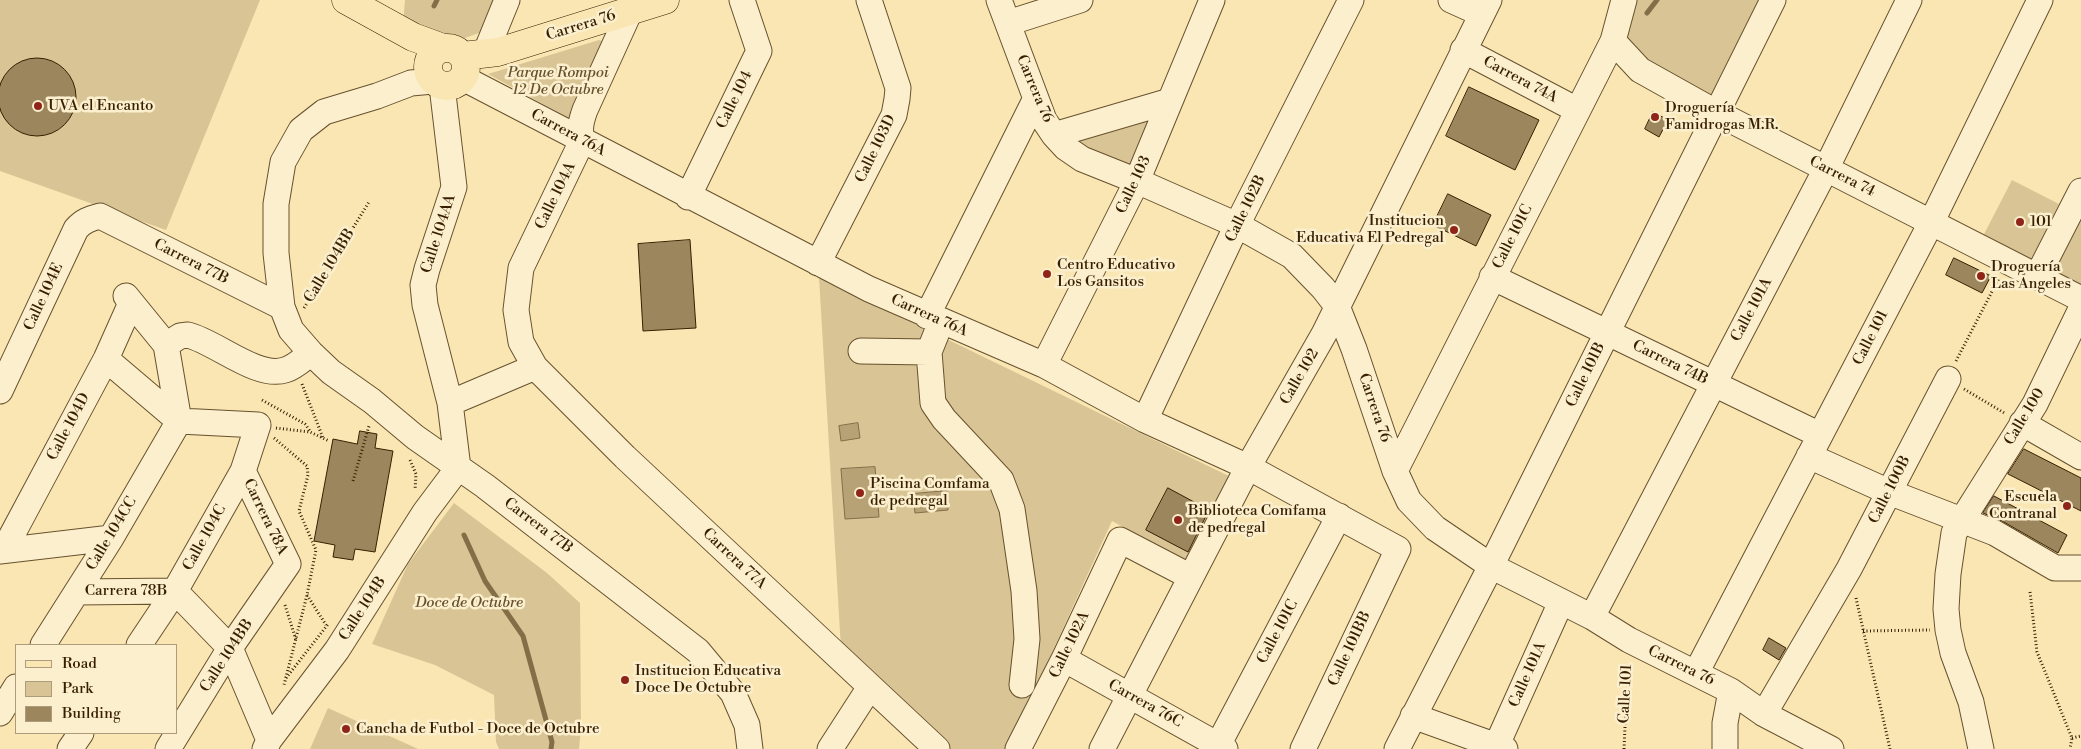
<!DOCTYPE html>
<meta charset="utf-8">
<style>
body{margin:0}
#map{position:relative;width:2081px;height:749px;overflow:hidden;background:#f9e6b3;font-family:"Libre Bodoni",serif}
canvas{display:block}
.legend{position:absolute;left:15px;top:644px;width:162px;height:90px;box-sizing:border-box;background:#fbefce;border:1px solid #ad9c7c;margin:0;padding:6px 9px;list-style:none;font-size:15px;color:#371f00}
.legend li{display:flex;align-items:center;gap:10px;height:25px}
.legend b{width:25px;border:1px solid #ad9c7c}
</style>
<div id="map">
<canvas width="2081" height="749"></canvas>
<ul class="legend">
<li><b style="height:6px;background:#f9e6b3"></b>Road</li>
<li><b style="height:14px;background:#d8c495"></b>Park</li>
<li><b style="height:14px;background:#9c865d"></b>Building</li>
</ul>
</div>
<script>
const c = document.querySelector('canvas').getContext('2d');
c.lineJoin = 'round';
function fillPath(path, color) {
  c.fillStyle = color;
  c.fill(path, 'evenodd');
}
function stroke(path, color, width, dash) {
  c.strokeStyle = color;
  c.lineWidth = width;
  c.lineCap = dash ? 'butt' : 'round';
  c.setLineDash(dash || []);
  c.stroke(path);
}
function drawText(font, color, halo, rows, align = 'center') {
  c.font = font + ' "Libre Bodoni",serif';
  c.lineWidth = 5;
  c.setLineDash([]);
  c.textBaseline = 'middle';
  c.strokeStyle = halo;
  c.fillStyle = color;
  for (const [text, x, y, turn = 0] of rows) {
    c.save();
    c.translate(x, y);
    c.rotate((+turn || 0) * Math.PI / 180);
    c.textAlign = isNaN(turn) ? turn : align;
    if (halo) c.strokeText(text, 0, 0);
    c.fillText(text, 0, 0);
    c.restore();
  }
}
fillPath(new Path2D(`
 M0,0H260L166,230L0,171Z
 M405,0H502L493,28L448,44L403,24Z
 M1633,0H1765L1715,99L1644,62L1624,37Z
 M599,40L605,42L574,121L488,74Z
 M1159,110L1128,178L1062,136Z
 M2012,180L2059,204L2028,265L1981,240Z
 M2081,215V286L2053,271Z
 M819,277L1239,481L1199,567L1112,521L1008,749H948L841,649Z
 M454,503L547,573L580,603L581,727L579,749H499L496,742L494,695L435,665L372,644L408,564Z
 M328,708L418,749H310Z`), '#d8c495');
const water = new Path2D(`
 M858,423L860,438L841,441L839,426Z
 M875,467L879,517L845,519L841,469Z
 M947,491L948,510L915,513L913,494Z`);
fillPath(water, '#b7a276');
stroke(water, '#846e47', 1);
stroke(new Path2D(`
 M434,6L437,0
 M1647,13L1657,0
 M464,535L485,581L523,636L552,742L551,749`), '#846e47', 5);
const building = new Path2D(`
 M-2 97a39 39 0 1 1 78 0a39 39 0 1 1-78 0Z
 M1469,87L1539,120L1515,170L1446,136Z
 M1653,112L1668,120L1659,137L1645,129Z
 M1448,194L1491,215L1476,246L1433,225Z
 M690,240L696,328L643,331L638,244Z
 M1954,258L1991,276L1982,293L1946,275Z
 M360,431L377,434L375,448L393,451L375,552L355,549L353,560L333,557L335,545L314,541L333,439L357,444Z
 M2024,449L2081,478V511L2008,474Z
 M1168,488L1209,510L1188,552L1146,530Z
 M1994,496L2067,535L2058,553L2002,521L1983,513Z
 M1769,638L1786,648L1779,660L1763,650Z`);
fillPath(building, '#9c865d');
stroke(building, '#371f00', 1);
const minor = new Path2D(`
 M635,0L585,110C581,121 579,129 582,141L521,268L516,310L521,342L535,367L625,457L937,749
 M999,0L1044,120L1054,135L1066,148L1082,159L1137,181L1237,225L1292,256L1323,288L1337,306L1354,349L1395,471L1409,501L1435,528L1491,566L1592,617L1629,640L1731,691L1764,714L1831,749
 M1451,0L1482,14
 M1008,23L1080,0
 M1613,41L1640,70L1717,113L2081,299
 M1463,50L1577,110
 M485,54L507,0
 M463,78L869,289L1044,365L1145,420L1248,467L1398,549L1303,749
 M433,81L411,83L377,96L324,112L301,130L283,162L276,204V253L282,307L291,330L311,353L331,372L372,401L415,437L485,486L698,651L733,693L747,725L750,749
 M1054,135L1170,101
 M688,197L759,51L742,0
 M818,263L894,115L897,99L898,88L869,0
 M1492,277L1820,435
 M2037,277L2081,191
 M126,296L166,345
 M927,316L1035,100
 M941,322L929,352L933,403L944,419L1001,480L1012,509L1024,591L1027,639L1022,685
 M166,345L180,336L188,335C216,342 257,379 285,370C295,367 303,359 311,353
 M861,351L929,352
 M106,359L179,421L258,425L243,471L175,591L139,645
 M1044,365L1137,181L1212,0
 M0,391L76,229C83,221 89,219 100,216L282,307
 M450,403L535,367
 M1145,420L1237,225L1351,0
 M2022,423L2081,457
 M1809,456L1889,492L1995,533L2055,568H2081
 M1395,471L1613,41L1624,0
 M4,550L106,359L131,303
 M0,551L111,538
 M77,592L175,591L230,648L269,740
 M1592,617L1826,169L1909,0
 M43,645L111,538L179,421L166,345
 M1064,659L1225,749
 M1696,673L1931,223L2040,0
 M0,713L16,687
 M1764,714L1849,569L1948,379
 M1413,716L1505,749
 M70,749L81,733
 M168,749L230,648L288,564L243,471
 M265,749L269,740L337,650L425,512L458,468L450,403L425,305L423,285L427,269L454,187L442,86
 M830,749L870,687
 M1018,749L1064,659L1120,540L1191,577
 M1102,749L1248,467L1324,334L1489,0
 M1216,749L1339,516
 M1397,749L1491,566L1773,0
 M1495,749L1561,602
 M1725,749V723L1731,691
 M1981,749L1971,702L1953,653L1948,630L1946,609L1948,574L1954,533L2035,404L2081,309`);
const major = new Path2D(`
 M346,0L413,37L443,48
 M428 67a19 19 0 1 1 38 0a19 19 0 1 1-38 0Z
 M463,56L498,52L665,0`);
stroke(minor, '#68512d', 27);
stroke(major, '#371f00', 29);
stroke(new Path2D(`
 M304,308L369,202
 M1956,361L1999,278
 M302,384L323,438
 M1964,389L2006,414
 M262,400L305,424L310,431
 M276,428L310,432L329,441
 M274,438L307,466L308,475L299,511L316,550L307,595L284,685
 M410,460L416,474L415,490
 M353,481L369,426
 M2030,592L2037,652L2072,738L2070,749
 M307,595L326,625
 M1856,598L1890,749
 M285,605L296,640
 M1863,631L1930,630
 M286,678L329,623
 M2072,738L2081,736
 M1624,749L1628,662`), '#371f00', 3, [1, 2.5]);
stroke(minor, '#fbefce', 25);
stroke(major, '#f9e6b3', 28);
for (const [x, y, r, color] of [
 [38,106,5,"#8f2418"],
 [1655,117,5,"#8f2418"],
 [2020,222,5,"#8f2418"],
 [1454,230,5,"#8f2418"],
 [1047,274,5,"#8f2418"],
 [1981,276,5,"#8f2418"],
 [860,493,5,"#8f2418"],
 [2067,506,5,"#8f2418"],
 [1178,520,5,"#8f2418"],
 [625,680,5,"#8f2418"],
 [346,729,5,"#8f2418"]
]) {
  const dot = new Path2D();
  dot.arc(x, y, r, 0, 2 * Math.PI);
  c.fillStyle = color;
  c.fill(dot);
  stroke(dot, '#fbefce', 2);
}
drawText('15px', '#371f00', '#fbefce', [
 ["Carrera 76",581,26,-17],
 ["Carrera 74A",1520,80,28],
 ["Carrera 76",1034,89,67],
 ["Calle 104",735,100,-64],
 ["Carrera 76A",568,133,28],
 ["Calle 103D",876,149,-64],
 ["Carrera 74",1842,177,27],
 ["Calle 103",1134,185,-65],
 ["Calle 104A",556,196,-64],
 ["Calle 102B",1246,209,-64],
 ["Calle 104AA",439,234,-72],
 ["Calle 101C",1513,237,-63],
 ["Carrera 77B",191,262,27],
 ["Calle 104BB",330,266,-59],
 ["Calle 104E",44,297,-65],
 ["Calle 101A",1752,310,-62],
 ["Carrera 76A",929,316,24],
 ["Calle 101",1871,338,-63],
 ["Carrera 74B",1670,363,26],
 ["Calle 101B",1586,375,-64],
 ["Calle 102",1300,377,-60],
 ["Carrera 76",1374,408,71],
 ["Calle 100",2025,417,-59],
 ["Calle 104D",69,427,-62],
 ["Calle 100B",1890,490,-63],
 ["Carrera 78A",265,517,64],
 ["Carrera 77B",538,526,37],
 ["Calle 104CC",112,534,-59],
 ["Calle 104C",205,538,-61],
 ["Carrera 77A",734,559,43],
 ["Carrera 78B",126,591],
 ["Calle 104B",363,609,-57],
 ["Calle 101C",1278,632,-62],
 ["Calle 102A",1070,645,-64],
 ["Calle 101BB",1350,649,-65],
 ["Calle 104BB",227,656,-57],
 ["Carrera 76",1681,666,26],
 ["Calle 101A",1528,675,-66],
 ["Calle 101",1626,694,-87],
 ["Carrera 76C",1145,704,29]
]);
drawText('italic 15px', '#67512d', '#fbefce', [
 ["Parque Rompoi",558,73],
 ["12 De Octubre",558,90],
 ["Doce de Octubre",469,603]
]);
drawText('15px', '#371f00', '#fbefce', [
 ["UVA el Encanto",48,106],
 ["Droguería",1665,108],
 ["Famidrogas M.R.",1665,125],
 ["Institucion",1444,221,"right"],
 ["Educativa El Pedregal",1444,238,"right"],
 ["101",2030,222],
 ["Centro Educativo",1057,265],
 ["Los Gansitos",1057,282],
 ["Droguería",1991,267],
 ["Las Ángeles",1991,284],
 ["Piscina Comfama",870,484],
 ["de pedregal",870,501],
 ["Escuela",2057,497,"right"],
 ["Contranal",2057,514,"right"],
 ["Biblioteca Comfama",1188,511],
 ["de pedregal",1188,528],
 ["Institucion Educativa",635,671],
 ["Doce De Octubre",635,688],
 ["Cancha de Futbol - Doce de Octubre",356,729]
], 'left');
</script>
